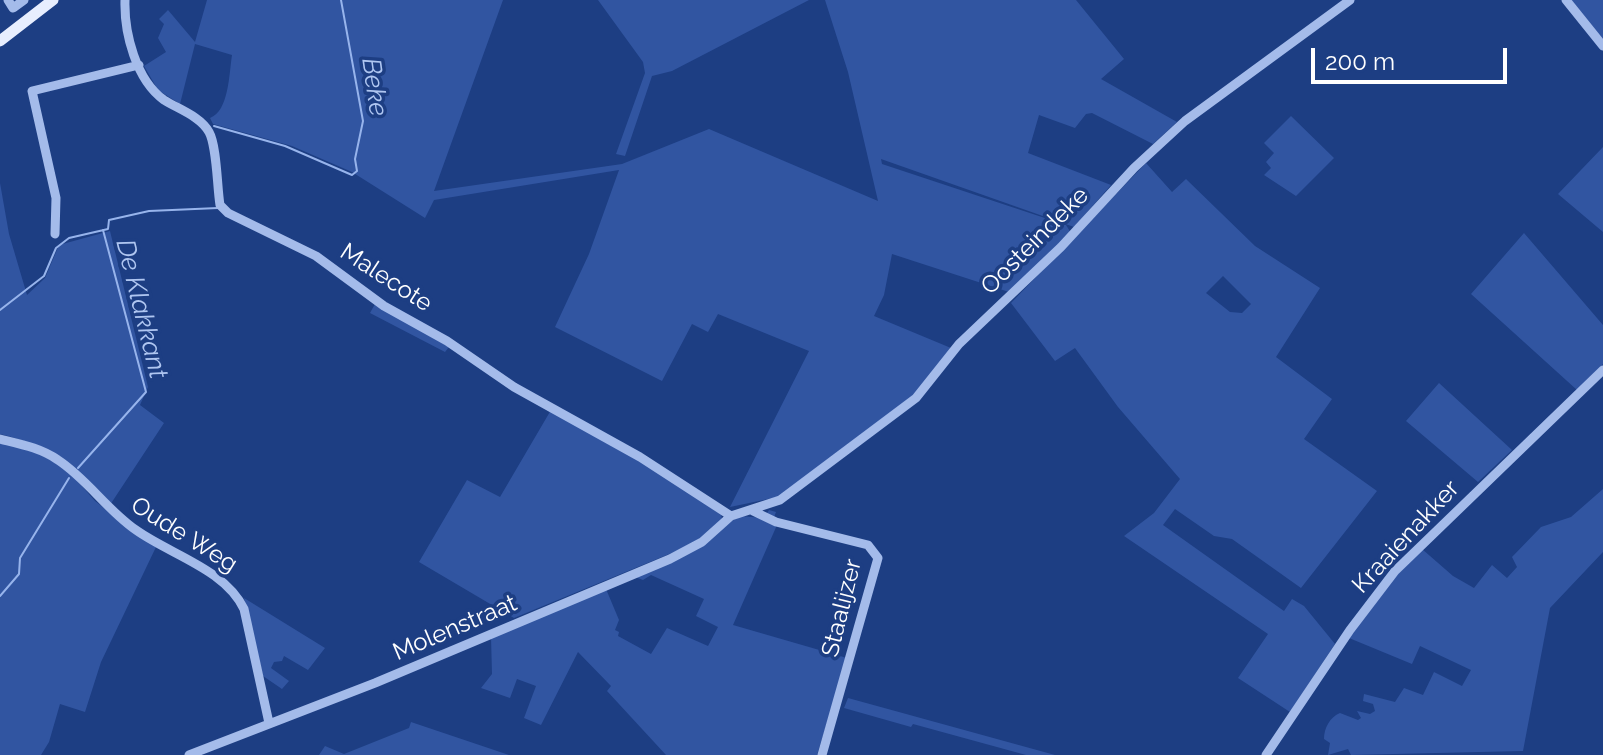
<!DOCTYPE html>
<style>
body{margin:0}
#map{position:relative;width:1603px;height:755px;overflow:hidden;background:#1d3e83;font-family:Raleway,sans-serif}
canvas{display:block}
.scale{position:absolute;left:1311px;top:48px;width:196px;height:36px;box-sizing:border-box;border:4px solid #fff;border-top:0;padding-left:10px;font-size:24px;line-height:28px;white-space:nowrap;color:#fff;-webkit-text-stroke:6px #1d3e83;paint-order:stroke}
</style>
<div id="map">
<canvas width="1603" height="755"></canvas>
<div class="scale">200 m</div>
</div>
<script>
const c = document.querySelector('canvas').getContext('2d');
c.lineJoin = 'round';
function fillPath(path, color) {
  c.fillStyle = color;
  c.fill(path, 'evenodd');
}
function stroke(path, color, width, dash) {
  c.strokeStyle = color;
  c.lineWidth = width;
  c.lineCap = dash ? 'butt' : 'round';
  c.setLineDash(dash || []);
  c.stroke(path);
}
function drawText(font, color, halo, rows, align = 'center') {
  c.font = font + ' Raleway,sans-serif';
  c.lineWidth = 7;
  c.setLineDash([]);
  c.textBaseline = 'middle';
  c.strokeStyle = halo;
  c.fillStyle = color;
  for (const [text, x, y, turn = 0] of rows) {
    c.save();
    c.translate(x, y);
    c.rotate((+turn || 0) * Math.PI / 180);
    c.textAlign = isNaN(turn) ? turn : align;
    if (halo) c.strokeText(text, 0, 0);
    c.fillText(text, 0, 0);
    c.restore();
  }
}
fillPath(new Path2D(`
 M207,0H503L434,191L622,164L709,129L878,201L848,72L825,0H1076L1124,59L1101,79L1177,122L1153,144L1092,113L1086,114L1075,128L1039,115L1028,153L1111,185L1074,227L881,159L882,164L1066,225L1071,233L1009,292L892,254L884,295L874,316L951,348L916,393L778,497L730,507L809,351L718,314L708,332L692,324L662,381L555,327L589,254L619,170L434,200L425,218L352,172L292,146L213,124L210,118C229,111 229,74 232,55L195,44L180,104L158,90L144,66L166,52L158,38L164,24L159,19L168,10L195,42Z
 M598,0H809L672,71L652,76L625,156L616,154L645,73L643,62Z
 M1571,0H1603V39Z
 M1291,116L1334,158L1296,196L1264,175L1271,168L1266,162L1274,153L1264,143Z
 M1603,147V232L1558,194Z
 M1146,163L1172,192L1186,179L1255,246L1320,288L1276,357L1332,399L1304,439L1377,491L1301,588L1232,539L1214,536L1175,509L1163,525L1284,611L1292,599L1304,606L1335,644L1290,712L1238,678L1268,634L1124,536L1154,513L1180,479L1118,407L1075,348L1055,361L1011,303ZM1223,276L1251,304L1242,313L1230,312L1206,293Z
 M0,183L9,234L27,295L45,278L59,245L110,231L148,387L140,405L164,423L110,505C73,465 54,447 0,434Z
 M1524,233L1603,325V364L1577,390L1471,294Z
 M375,304L449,347L445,352L370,313Z
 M1439,383L1512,450L1478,482L1406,421Z
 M551,410L637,459L721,514L722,519L701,538L679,550L514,618L419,562L467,480L500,497Z
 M0,442L36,452L68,470L95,501L156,547L101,662L85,712L60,704L49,742L41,755H0Z
 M1603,489V552L1550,608L1523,751L1351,755L1348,749L1328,755L1330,743L1324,739C1324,728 1330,717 1340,713L1358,720L1361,718L1357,711L1370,714L1375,711L1373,704L1363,701L1364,694L1395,702L1404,688L1423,695L1434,672L1462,686L1471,670L1420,646L1412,664L1349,638L1398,574L1422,549L1453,576L1474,588L1492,565L1507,578L1517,567L1512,557L1541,527L1571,517Z
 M769,510L776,512L772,523L777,525L733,625L847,658L817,755H666L607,691L611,686L578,652L541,725L524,718L536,686L517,679L510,698L481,688L492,674L491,637L606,589L619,620L615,630L619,632L618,636L651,654L667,628L708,646L718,627L696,616L704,599L651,575L643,580L635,577L740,516L764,518Z
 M244,598L325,648L308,670L284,656L282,661L274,662L271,668L289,681L282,689L263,676Z
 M848,698L1055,755H1026L913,724L911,727L844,708Z
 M411,722L509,755H319L325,746L344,754L409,728Z`), '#3155a1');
stroke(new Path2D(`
 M214,126L285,146L352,175L357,171L355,159L363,121L341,0
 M0,310L44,276L56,248L69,238L108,229L109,220L149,211L218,208
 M78,468L146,392L103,230
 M0,596L19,574L20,558L69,478`), '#97b4ec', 2);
stroke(new Path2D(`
 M8,0L13,8L24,0
 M125,0C124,33 136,80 164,100C178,109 200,116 209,132C217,146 217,187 220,205L228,213L316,256L384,306L447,341L514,387L640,457L731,516
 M1566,0L1603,46
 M55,234L56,198L32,91L139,65
 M0,439C20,444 41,448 58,460C87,479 107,510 136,530C171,555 225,569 244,609L269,723
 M753,511L776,522L868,545L878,558L822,755
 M189,755L375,683L670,559L702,542L731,516L780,500L916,398L959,344L1061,247L1134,168L1185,121L1350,0
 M1266,755L1350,630L1395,571L1603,370`), '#a4bbea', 9);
stroke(new Path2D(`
 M0,41L53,0`), '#e8eefe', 11);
drawText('24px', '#fff', '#1d3e83', [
 ["Oosteindeke",1035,241,-45],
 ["Malecote",386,278,33],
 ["Oude Weg",184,535,32],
 ["Kraaienakker",1406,537,-47],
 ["Staalijzer",842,608,-76],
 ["Molenstraat",455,628,-23]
]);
drawText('italic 26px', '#afc6f1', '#1d3e83', [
 ["Beke",374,87,82],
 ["De Klakkant",141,309,76]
]);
</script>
